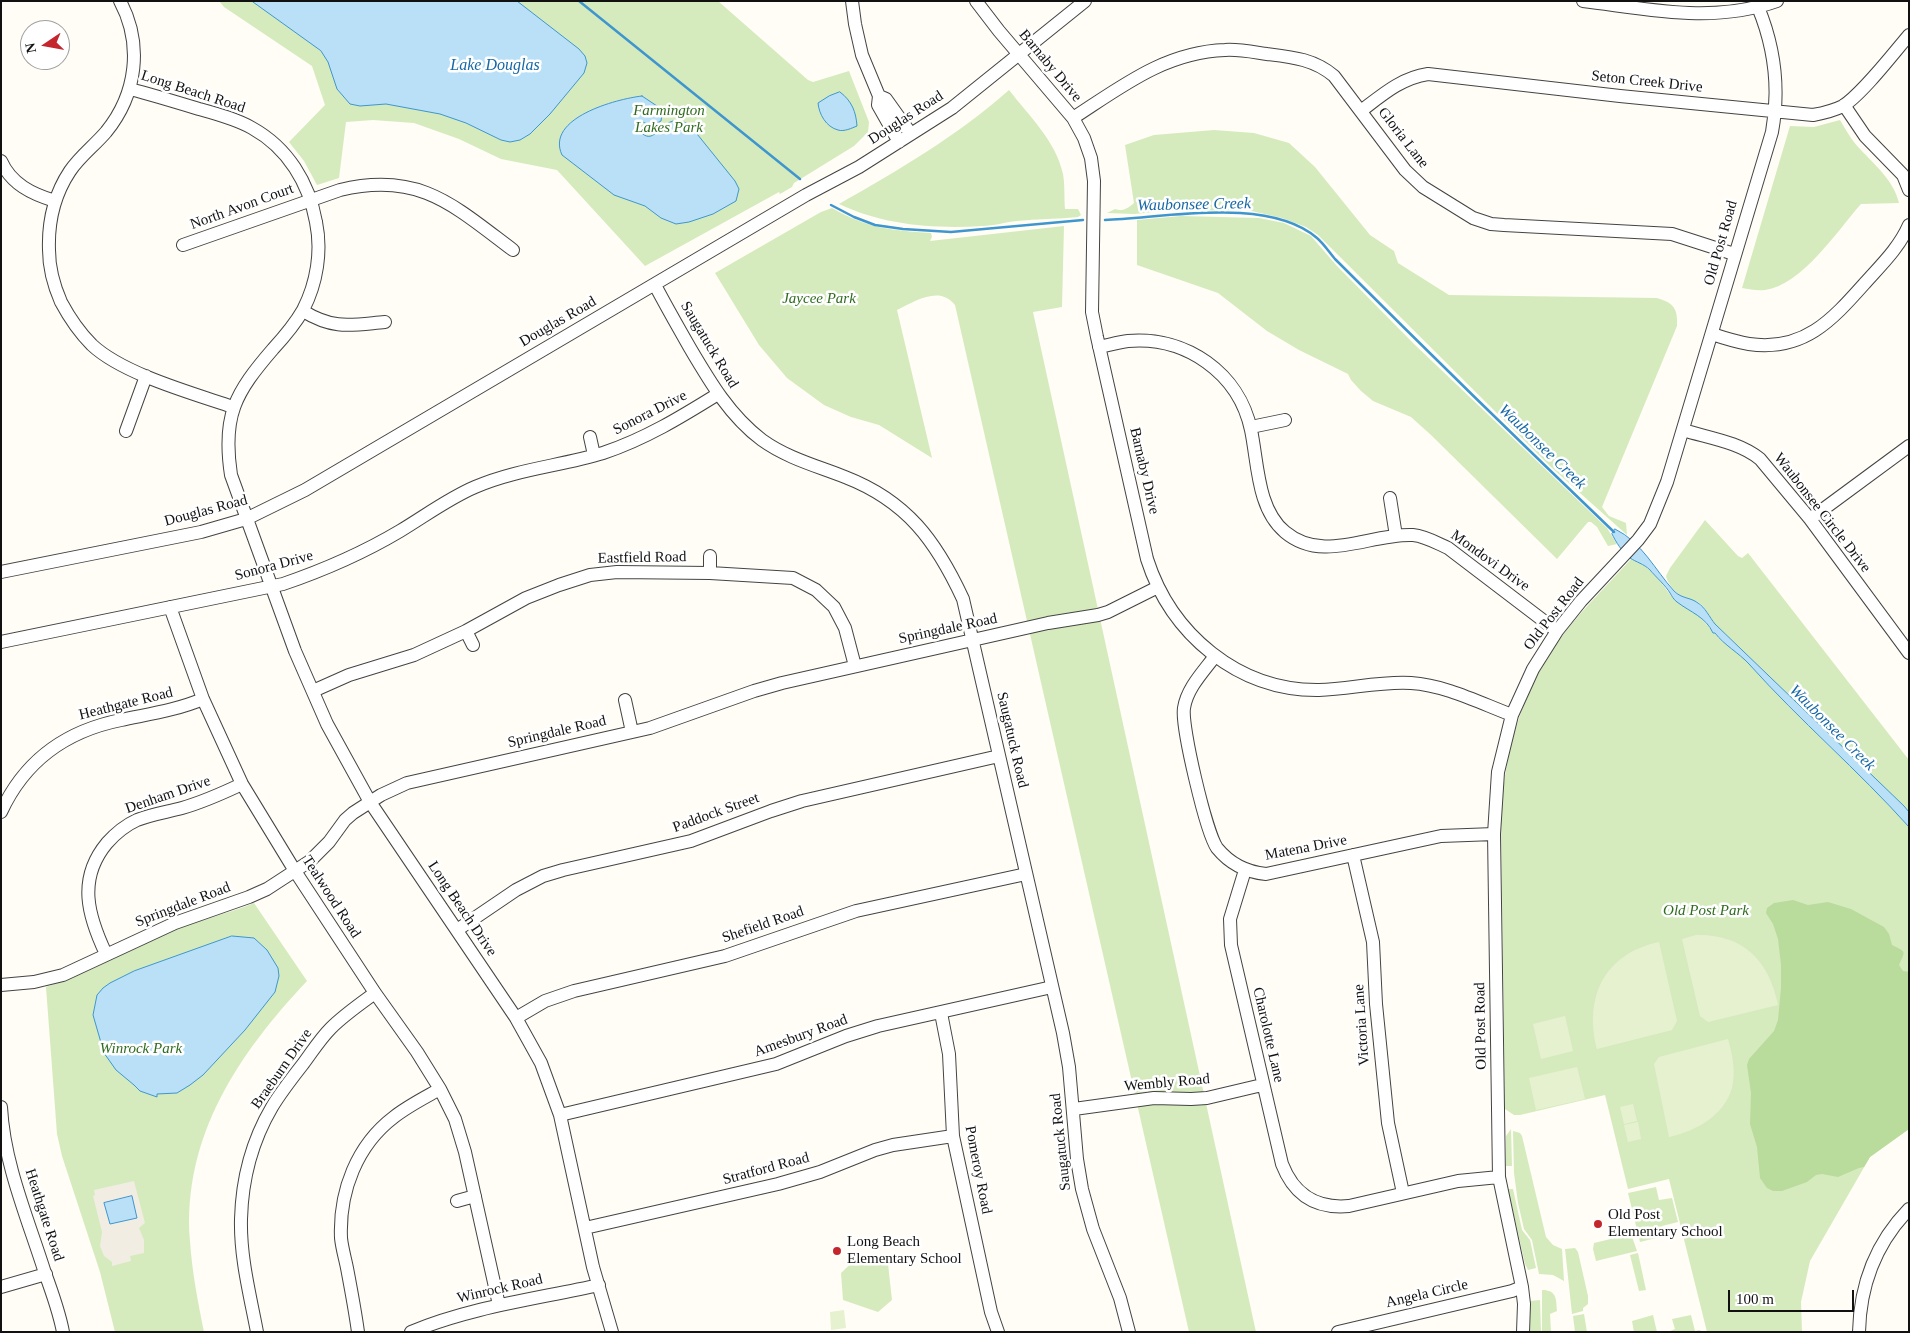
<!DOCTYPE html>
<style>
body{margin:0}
#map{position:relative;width:1910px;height:1333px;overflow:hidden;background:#fffdf5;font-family:Georgia,serif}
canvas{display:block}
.frame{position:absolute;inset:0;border:2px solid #111;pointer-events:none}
.north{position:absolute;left:20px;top:20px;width:50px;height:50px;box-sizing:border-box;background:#fff;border:1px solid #a0a0a0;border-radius:50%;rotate:258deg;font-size:14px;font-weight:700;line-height:20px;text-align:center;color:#111}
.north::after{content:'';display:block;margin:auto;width:18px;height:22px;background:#c4262e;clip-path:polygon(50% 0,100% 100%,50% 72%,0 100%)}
.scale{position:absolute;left:1728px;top:1290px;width:126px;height:22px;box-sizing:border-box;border:2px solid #111;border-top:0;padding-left:6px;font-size:15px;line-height:18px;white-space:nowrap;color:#111;-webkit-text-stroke:4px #fff;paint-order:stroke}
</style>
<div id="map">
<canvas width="1910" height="1333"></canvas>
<div class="frame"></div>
<div class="north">N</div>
<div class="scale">100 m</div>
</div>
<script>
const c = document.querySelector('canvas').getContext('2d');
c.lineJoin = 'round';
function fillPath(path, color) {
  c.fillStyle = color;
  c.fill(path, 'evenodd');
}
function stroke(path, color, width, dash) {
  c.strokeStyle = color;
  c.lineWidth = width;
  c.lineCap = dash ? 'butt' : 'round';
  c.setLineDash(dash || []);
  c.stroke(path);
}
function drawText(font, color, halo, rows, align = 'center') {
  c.font = font + ' Georgia,serif';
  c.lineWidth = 5;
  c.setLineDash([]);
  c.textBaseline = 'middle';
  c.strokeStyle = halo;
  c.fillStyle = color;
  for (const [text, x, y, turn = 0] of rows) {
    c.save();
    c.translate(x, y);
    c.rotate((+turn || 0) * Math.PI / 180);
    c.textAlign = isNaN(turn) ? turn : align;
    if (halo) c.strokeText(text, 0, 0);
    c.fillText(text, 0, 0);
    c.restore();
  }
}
fillPath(new Path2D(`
 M219,1H718L808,80L813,82L849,71L869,122L868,132L854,146L794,183L792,187L780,194L779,192L645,266L557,170L501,159L459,139L414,123L373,120L346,122L339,178L317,185L304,161L289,142L325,105L312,66L224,7Z
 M1009,90C1029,116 1056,141 1063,174C1065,185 1064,197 1065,209H1078L1081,215L1078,217C1058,219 1037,219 1017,221C1005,222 994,226 982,226C934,229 883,225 839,204C899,170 957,136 1009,90Z
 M1840,120C1846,130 1852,141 1860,149C1876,166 1894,181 1899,203L1861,204C1837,231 1802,285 1765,290C1757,291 1749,289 1742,288L1790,126L1814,127Z
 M1214,130L1254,133L1289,143L1315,167L1370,235L1394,251L1398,263L1449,295L1657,298C1674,303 1678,309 1677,326L1602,507L1609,516L1626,523L1627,535L1551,467L1318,235L1306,227L1282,218L1247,210L1164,211L1134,214L1107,213L1115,209C1123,212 1128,208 1134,203L1125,145L1154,135Z
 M832,208C869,229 890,230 931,233L932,237L930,241L1064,226L1062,307L1033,312L1256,1332H1189L955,305C940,285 915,301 897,310L932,458L879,425L851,417L824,405L787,378L759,345L715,273L821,212Z
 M1181,216L1259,218L1284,223L1311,236L1336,265L1414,344L1607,528L1617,544L1608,546L1597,527L1591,522H1588L1557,559L1431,435L1411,417L1373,401L1361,391L1351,380L1348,374L1299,350L1267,331L1218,293L1137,265V220Z
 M1705,520L1738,556L1742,558L1748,553L1909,760V812L1715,624C1710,618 1705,606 1698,602C1694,600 1690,601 1686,599C1677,595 1668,585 1666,576L1670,568Z
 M1631,559C1649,565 1661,582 1672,597C1678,604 1690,608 1697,614C1705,622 1712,631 1720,639C1729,647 1741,655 1749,664C1799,721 1858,770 1909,827V1129L1870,1157L1810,1261L1801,1302L1802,1332H1707L1669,1179L1628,1189L1605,1095L1520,1115H1514L1505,1109L1501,821C1503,761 1518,703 1551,652C1573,618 1604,589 1631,559Z
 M254,903L307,981C239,1053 182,1137 190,1241C192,1272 198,1302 204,1332H115L100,1272L62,1156L57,1134L46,987C90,973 130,949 173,931C199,920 227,914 254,903Z
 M1511,1129L1512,1166H1506V1136Z
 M1513,1131L1520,1133L1522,1136L1546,1237L1553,1245L1562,1249L1564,1281L1553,1275L1539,1274L1532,1240L1524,1229L1518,1203L1514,1173Z
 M1656,1187L1659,1200L1672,1198L1678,1222L1662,1226L1664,1236L1640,1242L1628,1193Z
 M1508,1189H1513L1522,1230L1530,1240L1536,1268L1528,1270L1525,1264Z
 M1630,1231L1637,1251L1596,1261L1593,1249L1594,1243L1623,1236Z
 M1575,1248L1578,1252L1588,1296V1304L1583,1308V1311L1572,1314L1565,1249Z
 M1638,1253L1646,1290L1639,1291L1630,1255Z
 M860,1255L888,1264L892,1300L878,1312L843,1300L841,1273Z
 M1542,1290C1557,1290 1556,1299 1557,1311L1550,1314L1551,1332H1542Z
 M1540,1300L1541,1332H1530V1301Z
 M1584,1314L1587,1332H1575L1573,1316Z
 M1653,1315L1657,1332H1634L1632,1321Z
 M1691,1315L1695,1331L1700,1330L1701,1332H1668L1675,1329L1672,1319Z`), '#d5ebbd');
fillPath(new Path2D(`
 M1793,900L1808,905L1828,902L1851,909L1884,927L1889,934L1892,945C1906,952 1906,950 1899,965L1903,971L1909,972V1129L1870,1157L1864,1167L1859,1168L1838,1177L1822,1174L1816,1175L1807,1182L1782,1191H1773L1767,1188L1760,1178L1757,1147L1750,1124L1751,1093L1747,1065L1749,1059L1774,1031L1778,1020L1781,988V965L1778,939L1773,924L1766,913L1767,908L1774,903Z`), '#b9dc9c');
fillPath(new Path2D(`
 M1696,935C1743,934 1769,960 1778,1005L1708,1022L1700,1016L1682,939Z
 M1659,942L1677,1021L1672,1030L1597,1049C1584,997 1604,954 1659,942Z
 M1565,1016L1573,1051L1541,1059L1533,1024Z
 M1728,1039C1732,1053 1735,1068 1733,1082C1729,1113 1697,1131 1669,1137L1654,1064L1659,1057Z
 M1577,1067L1585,1099L1536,1110L1529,1078Z
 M1633,1104L1637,1121L1624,1124L1620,1107Z
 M1638,1122L1641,1139L1628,1142L1624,1125Z
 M844,1310L846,1328L831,1330L830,1312Z`), '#e6f2cf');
fillPath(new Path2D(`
 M134,1181L145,1223L139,1228L144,1240V1253L130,1256L131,1261L112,1266V1262L104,1256L100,1246L102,1232L93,1196L95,1195L94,1190Z`), '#f1ede2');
const water = new Path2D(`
 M252,1H517L579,49L585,56L587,63L584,73L550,114L530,134L520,140L510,142L501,140L466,123L440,114L386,104L360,106L350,104L337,89L328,62L321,51Z
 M840,92C852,101 856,112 857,126C852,128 844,132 838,130C826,127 819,114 818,103L829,96Z
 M642,96L660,108L662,114L661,121L651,126L641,121L636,123V127C653,149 656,126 673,121C678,119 683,122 689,124L735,181L739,189L736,201L713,214L689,222L676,224L661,218L645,206L614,195L562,155C545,118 616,99 642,96Z
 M1615,529C1642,542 1655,570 1674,591C1682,599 1690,597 1698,603C1705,607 1710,618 1715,624L1904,806L1909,812V827C1858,770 1800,721 1749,664C1739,653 1724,645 1715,633H1713C1706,617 1690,612 1677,602C1673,599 1672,596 1670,593C1666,586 1655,576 1650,570C1644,564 1636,562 1630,558C1622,552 1616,542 1612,534Z
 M232,936L254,938L267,950L278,968L279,976L275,992L245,1030L203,1075L190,1085L177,1093L157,1094V1097L140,1091L134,1085L116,1070L104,1053L93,1015L97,995L103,988L110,983L134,971Z
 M132,1196L137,1218L110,1224L104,1203Z`);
fillPath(water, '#b9e0f7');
stroke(water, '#3f96cf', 1);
stroke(new Path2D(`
 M579,1L800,179
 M831,205L854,217L875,225L903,229L951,232L1083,220
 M1105,220C1165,218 1268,196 1317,238C1324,244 1329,252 1335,259C1427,351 1520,442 1614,532`), '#3f96cf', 2.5);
const minor = new Path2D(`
 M120,1C143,44 137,94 106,132C94,146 80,156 70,171C54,195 48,222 49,250C49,268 54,286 61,302C69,317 79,332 92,345C123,374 192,393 233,407
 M852,1L855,24L862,55L879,96L878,105L899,142
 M976,1L999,31L1073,118L1084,138L1091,158L1094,181L1092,312L1097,337L1147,559C1171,634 1238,691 1319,690C1350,689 1381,681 1411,683C1445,685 1480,703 1512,715
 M1583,1C1649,9 1712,24 1777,1
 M130,89C153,95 176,102 199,109C217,114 236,119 252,128C288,148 309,183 316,222C322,251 317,283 303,310C295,324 284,337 273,349C235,393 222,416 231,475L295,651L327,724L370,802L516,1018L541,1063L560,1115L593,1267L612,1332
 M879,96L886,99L911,134
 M1844,105L1865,136L1903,175L1909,190
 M1361,111C1382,95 1401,78 1428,74L1620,96L1813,115C1824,113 1833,111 1843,106C1862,94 1893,54 1909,35
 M1073,118C1121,87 1165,52 1225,50C1238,49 1253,52 1267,54C1292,57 1314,59 1334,76L1405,170L1423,187L1473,218L1491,224L1504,225L1672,234L1734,254
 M1,161C11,184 32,194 55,201
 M183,245L340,190C419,171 453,205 513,250
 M655,285C666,306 678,327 690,348C710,382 730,416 762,440C787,458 817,466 845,477C907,501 936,541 963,599L1063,1033L1069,1067L1077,1159L1082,1189L1093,1229L1120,1298L1129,1332
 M303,311C334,330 351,325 385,322
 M1712,334C1724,338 1737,342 1749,344C1804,352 1832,320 1865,283C1881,265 1899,248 1909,225
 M1099,347C1109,345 1119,342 1128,341C1186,336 1239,373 1251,430C1258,463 1257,509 1285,532C1323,564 1370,533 1413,535C1425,536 1437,543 1448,548L1557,631
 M1251,427L1285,420
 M1683,430C1709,438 1739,442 1760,459L1810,519L1909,653
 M126,431L146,376
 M590,437L594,455
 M1390,498L1396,536
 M1810,519L1909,446
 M710,556V573
 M1,572L201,532L246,519L305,490L806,195L859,167L952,108L1085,1
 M170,607L203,699L242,784L295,871L375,993L417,1052L440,1089L455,1119L465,1152L499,1305
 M466,631L473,645
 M1,642L283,584C324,570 363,553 400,531C425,516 449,498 475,487C517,469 561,466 603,453C645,439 681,417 718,394
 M1215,656C1204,671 1187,688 1184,708C1181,726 1206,832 1217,848C1230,864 1246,872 1266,874L1441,836L1494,834
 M313,691L349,675L414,655L466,631L526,598L559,585L590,575L617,572L710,573L793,578L816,590L834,607L845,628L855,666
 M625,700L632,732
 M1,812C25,760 66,731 121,720C149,714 177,710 203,699
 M1353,855L1373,942L1376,1004L1388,1123L1403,1193
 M1245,870L1230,919L1231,945L1282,1164C1294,1195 1316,1209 1349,1206L1458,1181L1499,1177
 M457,930L516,890L543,876L563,870L691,841L771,811L802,801L999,756
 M106,954C88,916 77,879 107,843C115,834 126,825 137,820C152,814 167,812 182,808C203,802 223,793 242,784
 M1,985L34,982L63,975L175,923L249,897L267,889L310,861L329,842L345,820L353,813L381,795L407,783L650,728L754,691L782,683L1048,623L1098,615L1108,612L1158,587
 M941,1013L949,1054L953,1136L991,1312L998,1332
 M516,1018L545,1001L574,991L725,956L856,911L1026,874
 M1,1107C4,1164 28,1219 45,1273C52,1292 59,1311 63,1332
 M1074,1109L1154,1098L1191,1099L1207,1098L1262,1085
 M560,1115L776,1064L846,1036L878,1026L1052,987
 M457,1201L475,1196
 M585,1228L778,1184L820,1172L875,1150L893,1145L953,1136
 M1,1287L46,1274
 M257,1332C250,1295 240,1257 241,1219C242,1181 252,1141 272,1107C281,1092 292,1078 303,1064C312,1052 320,1039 331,1028C344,1015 360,1004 375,993
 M358,1332C355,1310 351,1289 347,1268C345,1258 342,1248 341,1238C339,1191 357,1145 394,1117C408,1106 424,1098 440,1089
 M411,1332C471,1307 536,1299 599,1285
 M1338,1332L1512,1291L1522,1287
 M1523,1332L1524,1304L1522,1287L1499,1177L1494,834L1498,772L1512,715L1533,669L1557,631L1581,601L1638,540L1650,524L1667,482L1772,132C1780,88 1775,48 1758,7
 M1859,1332C1860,1285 1876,1243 1909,1209`);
stroke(minor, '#444', 14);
stroke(minor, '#fff', 12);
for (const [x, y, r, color] of [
 [1598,1224,5,"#c4262e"],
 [837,1251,5,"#c4262e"]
]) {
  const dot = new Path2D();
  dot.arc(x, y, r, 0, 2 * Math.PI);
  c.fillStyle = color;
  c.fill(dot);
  stroke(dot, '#fff', 2);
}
drawText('15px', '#111', '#fff', [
 ["Barnaby Drive",1050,66,50],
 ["Seton Creek Drive",1647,82,6],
 ["Long Beach Road",193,92,18],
 ["Douglas Road",906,118,-33],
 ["Gloria Lane",1403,138,52],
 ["North Avon Court",242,207,-20],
 ["Old Post Road",1721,243,-74],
 ["Douglas Road",558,322,-30],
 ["Saugatuck Road",709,345,59],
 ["Sonora Drive",650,413,-27],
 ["Barnaby Drive",1144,471,77],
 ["Douglas Road",206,511,-15],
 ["Waubonsee Circle Drive",1822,513,52],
 ["Eastfield Road",642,558,-1],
 ["Mondovi Drive",1490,561,36],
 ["Sonora Drive",274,566,-15],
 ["Old Post Road",1554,614,-52],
 ["Springdale Road",948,629,-12],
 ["Heathgate Road",126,704,-14],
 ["Springdale Road",557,732,-13],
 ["Saugatuck Road",1012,740,77],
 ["Denham Drive",168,795,-19],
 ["Paddock Street",716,813,-20],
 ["Matena Drive",1306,848,-11],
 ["Tealwood Road",331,897,57],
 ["Springdale Road",183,905,-21],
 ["Long Beach Drive",462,909,56],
 ["Shefield Road",763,925,-19],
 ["Victoria Lane",1362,1025,-94],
 ["Old Post Road",1481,1026,-91],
 ["Charolotte Lane",1268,1035,77],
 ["Amesbury Road",801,1036,-20],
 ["Braeburn Drive",282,1069,-55],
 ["Wembly Road",1167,1083,-5],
 ["Saugatuck Road",1061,1142,-96],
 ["Stratford Road",766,1169,-15],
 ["Pomeroy Road",978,1170,79],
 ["Heathgate Road",44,1215,72],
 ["Winrock Road",500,1289,-13],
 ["Angela Circle",1427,1294,-13]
]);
drawText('italic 15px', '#2f6b1f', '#fff', [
 ["Farmington",669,111],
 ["Lakes Park",669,128],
 ["Jaycee Park",819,299],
 ["Old Post Park",1706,911],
 ["Winrock Park",141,1049]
]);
drawText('15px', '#111', '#fff', [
 ["Old Post",1608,1215],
 ["Elementary School",1608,1232],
 ["Long Beach",847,1242],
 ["Elementary School",847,1259]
], 'left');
drawText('italic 16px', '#1768a6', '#fff', [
 ["Lake Douglas",495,66],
 ["Waubonsee Creek",1194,205,-1],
 ["Waubonsee Creek",1542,447,44],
 ["Waubonsee Creek",1832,728,45]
]);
</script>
